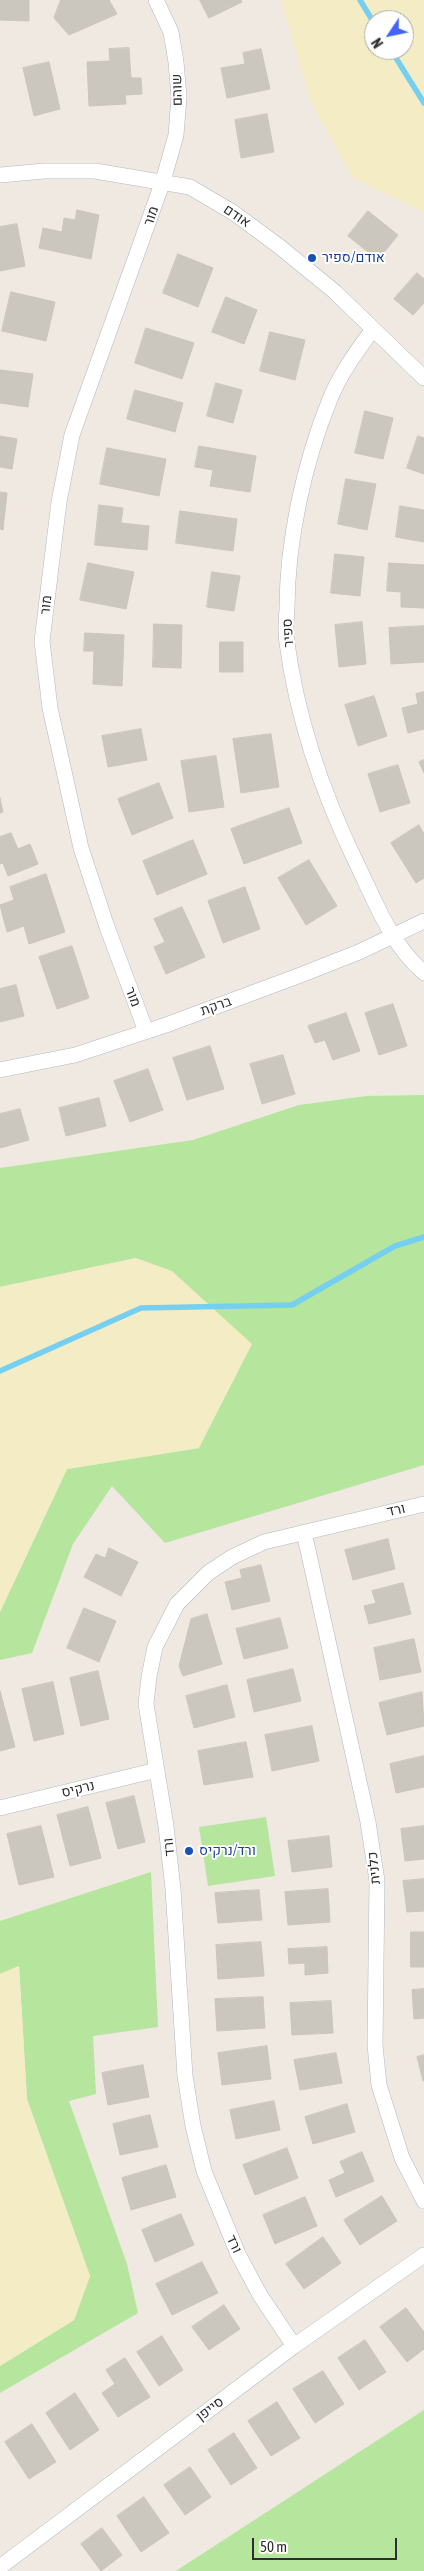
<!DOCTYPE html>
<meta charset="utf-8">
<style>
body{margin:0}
#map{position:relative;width:424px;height:2571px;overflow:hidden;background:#efe9e1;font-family:"Asap Condensed",sans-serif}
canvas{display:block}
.north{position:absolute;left:364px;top:10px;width:50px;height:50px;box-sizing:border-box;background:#fff;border:1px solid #ababab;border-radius:50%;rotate:236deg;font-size:14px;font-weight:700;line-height:20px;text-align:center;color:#2e2e2e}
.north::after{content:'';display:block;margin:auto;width:18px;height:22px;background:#4264fb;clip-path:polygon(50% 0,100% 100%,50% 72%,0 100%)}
.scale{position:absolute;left:252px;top:2538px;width:145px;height:22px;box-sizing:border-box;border:2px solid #2e2e2e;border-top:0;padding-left:6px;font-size:15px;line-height:18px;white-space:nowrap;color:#2e2e2e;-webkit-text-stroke:4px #fff;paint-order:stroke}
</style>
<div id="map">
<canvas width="424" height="2571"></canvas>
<div class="north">N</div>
<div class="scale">50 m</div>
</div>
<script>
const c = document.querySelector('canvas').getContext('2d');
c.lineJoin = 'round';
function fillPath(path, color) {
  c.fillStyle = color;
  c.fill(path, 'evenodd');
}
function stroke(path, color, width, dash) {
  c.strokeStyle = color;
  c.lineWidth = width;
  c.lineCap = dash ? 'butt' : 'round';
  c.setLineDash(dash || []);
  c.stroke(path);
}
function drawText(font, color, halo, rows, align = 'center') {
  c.font = font + ' "Asap Condensed",Heebo,sans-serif';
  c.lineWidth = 4;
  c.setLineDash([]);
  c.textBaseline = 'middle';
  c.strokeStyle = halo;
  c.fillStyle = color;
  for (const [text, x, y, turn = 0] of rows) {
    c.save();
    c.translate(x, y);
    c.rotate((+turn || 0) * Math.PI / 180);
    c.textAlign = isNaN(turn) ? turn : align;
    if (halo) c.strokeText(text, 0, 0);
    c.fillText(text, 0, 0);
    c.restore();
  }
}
fillPath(new Path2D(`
 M424,1095V1465L165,1543L112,1486L73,1544L32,1653L0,1660V1612L67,1469L199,1448L136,1258L0,1287V1168L193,1140L299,1105L367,1096Z
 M266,1817L275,1876L208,1886L199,1827Z
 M151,1872L158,2027L93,2036L96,2094L69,2101L127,2264L138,2313L0,2393V2366L74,2320L90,2276L27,2099L19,1966L0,1974V1921Z
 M424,2410V2571H176L182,2567Z`), '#b6e59e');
fillPath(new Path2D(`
 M281,0H424V212L353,178L310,100ZM374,20H404V50H374Z
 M136,1258L172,1271L252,1344L199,1448L67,1469L0,1612V1287Z
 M19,1966L27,2099L90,2276L74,2320L0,2366V1974Z`), '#f3ecc5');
stroke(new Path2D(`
 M360,0L374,23
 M391,50L424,103
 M0,1371L141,1308L292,1305L395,1246L424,1237`), '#75cff0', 5.5);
const building = new Path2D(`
 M0,0H29V21L0,20Z
 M61,0H109L117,14L69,35L54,18Z
 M200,0H241L242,2L209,18Z
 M129,48L131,78H141L142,94L125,95L126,104L89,106L87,62L110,61L109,49Z
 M261,49L270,89L227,98L221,68L245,64L243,53Z
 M49,62L60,109L34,116L23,68Z
 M267,114L274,152L241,158L235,120Z
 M77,210L99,215L91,259L39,248L43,228L62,232L64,218L75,220Z
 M368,211L398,235L378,260L348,236Z
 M17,224L25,266L0,271V227Z
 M178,254L213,268L198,307L163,293Z
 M417,273L424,279V303L413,315L394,299Z
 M11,292L55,302L46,341L2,331Z
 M226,297L257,310L244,344L212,332Z
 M146,328L194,343L182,379L135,363Z
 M270,332L305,340L295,380L260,371Z
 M0,370L33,374L28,407L0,403Z
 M216,383L242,390L233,423L207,416Z
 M135,390L183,403L175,432L127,419Z
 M365,411L393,418L383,459L355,453Z
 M0,436L17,439L12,469L0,467Z
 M418,436L424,438V474L407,468Z
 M199,446L256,456L250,492L210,486L213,470L195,467Z
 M107,448L166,459L159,496L100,484Z
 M346,479L376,484L367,530L338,524Z
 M0,492L7,493L3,530L0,529Z
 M99,505L123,508L121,523L149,526L147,550L95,545Z
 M400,506L424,510V542L396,537Z
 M180,511L237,519L233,551L176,543Z
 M335,554L364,557L360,596L331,593Z
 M88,563L134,572L126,609L80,600Z
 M389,563L424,565V608L401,607V592L387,591Z
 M212,572L240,576L234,611L207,607Z
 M362,622L366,664L339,667L335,625Z
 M154,624L182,625L181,668L153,667Z
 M424,626V662L391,664L389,628Z
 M85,633L124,635L122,686L93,684L94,651H84Z
 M220,642H243V672H220Z
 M424,692V729L408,733L402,708L418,704L416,694Z
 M374,696L387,736L358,746L345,705Z
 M141,729L147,760L108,767L102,736Z
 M271,734L279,787L241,793L233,739Z
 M216,756L224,807L189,812L181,761Z
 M424,760V773L419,762Z
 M398,765L410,803L380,812L368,774Z
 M159,783L173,818L132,835L118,799Z
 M0,798L3,812L0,813Z
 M289,808L302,843L244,864L231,829Z
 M419,825L424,834V878L416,883L391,843Z
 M11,833L18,849L30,844L38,864L8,876L3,863L0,864V837Z
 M193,840L207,874L157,895L143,861Z
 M309,860L337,906L306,925L278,878Z
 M46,874L65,932L29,944L24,926L7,932L0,905L14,900L10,887Z
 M245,887L260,929L223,943L208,901Z
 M182,907L205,957L166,974L154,947L165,942L154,919Z
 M72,946L89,998L57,1009L39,957Z
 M16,985L24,1016L0,1022V989Z
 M393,1004L407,1046L379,1055L365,1013Z
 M346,1013L360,1051L333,1060L325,1040L315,1043L308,1026Z
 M210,1046L224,1089L187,1100L173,1058Z
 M283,1055L295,1094L262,1104L250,1064Z
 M148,1069L163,1110L130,1122L114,1081Z
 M99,1098L106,1126L66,1136L59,1108Z
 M20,1109L29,1140L0,1148V1114Z
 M388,1539L395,1569L353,1580L345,1550Z
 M109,1548L138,1562L121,1596L84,1577L96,1554L105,1558Z
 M261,1565L270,1601L232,1610L225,1582L242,1578L240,1570Z
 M403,1583L411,1614L369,1624L364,1606L376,1603L372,1591Z
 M84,1608L116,1621L99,1662L67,1648Z
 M207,1614L222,1664L183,1676L179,1666L191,1619Z
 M280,1618L288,1648L244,1659L236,1629Z
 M414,1639L421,1672L380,1680L374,1648Z
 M293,1669L301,1701L254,1712L247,1680Z
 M98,1671L109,1719L81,1726L70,1678Z
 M53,1682L64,1734L34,1741L22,1689Z
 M227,1685L235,1717L194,1728L186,1696Z
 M0,1691L15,1747L0,1751Z
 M422,1692L424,1726L387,1735L379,1703Z
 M312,1726L319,1761L272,1771L265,1735Z
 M246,1742L253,1777L204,1785L198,1751Z
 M424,1756V1787L396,1793L390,1764Z
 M134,1796L145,1842L118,1849L106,1803Z
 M88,1807L101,1858L70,1866L57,1815Z
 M41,1826L54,1877L19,1885L7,1834Z
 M424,1826V1859L405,1861L401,1829Z
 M329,1836L332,1867L292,1872L288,1841Z
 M424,1879V1911L407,1912L403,1881Z
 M328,1889L330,1922L288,1925L285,1892Z
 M259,1890L262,1920L218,1923L215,1893Z
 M411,1932H424V1967H411Z
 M261,1942L264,1976L218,1979L216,1945Z
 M327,1947L328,1973L305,1975V1963L289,1964L288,1949Z
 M424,1989V2018L414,2019L412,1990Z
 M263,1997L265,2028L217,2031L215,1999Z
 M331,2001L333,2033L292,2035L290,2003Z
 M267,2046L271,2079L222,2085L218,2053Z
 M336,2053L342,2083L300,2090L294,2060Z
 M424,2055V2081H423L417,2057Z
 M143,2065L149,2097L108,2105L102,2073Z
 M274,2101L280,2130L236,2139L230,2110Z
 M347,2104L355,2132L313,2144L305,2117Z
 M150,2115L158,2147L120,2155L113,2124Z
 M287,2148L298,2178L255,2195L243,2165Z
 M362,2152L374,2181L336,2197L329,2180L345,2173L340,2162Z
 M166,2165L176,2197L131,2210L122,2178Z
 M382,2196L397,2221L360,2245L344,2220Z
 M305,2197L317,2226L275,2244L263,2215Z
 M181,2214L194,2245L155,2262L142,2230Z
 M323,2237L341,2263L304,2289L286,2264Z
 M202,2262L218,2293L172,2315L156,2284Z
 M224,2305L240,2329L209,2350L192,2327Z
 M406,2308L424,2332V2349L407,2362L380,2327Z
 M162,2336L183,2370L159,2386L137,2352Z
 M365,2340L386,2372L359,2390L338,2358Z
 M125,2358L150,2397L118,2417L102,2393L115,2384L106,2370Z
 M323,2371L344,2404L315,2423L293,2389Z
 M75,2393L99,2430L70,2450L46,2413Z
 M277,2402L300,2438L271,2456L248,2421Z
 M32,2424L56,2462L29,2479L5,2442Z
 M234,2433L257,2468L231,2485L208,2450Z
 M190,2467L211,2497L185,2515L164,2485Z
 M144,2497L169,2533L141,2552L117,2516Z
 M102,2528L122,2555L101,2571L81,2544Z`);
fillPath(building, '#cbc7bf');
stroke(building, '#cbc5ba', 1);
const minor = new Path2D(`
 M0,175L44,171H95L190,187L234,213L280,247L335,292L424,378
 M373,329C357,351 340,374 330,399C304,463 287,541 287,609C286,620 285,632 287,643C297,717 323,794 356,862C375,901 390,943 424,973
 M146,1031L107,927L81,848L50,708L42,641L59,502L72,435L163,181L176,135L179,97L176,62L171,32L156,0
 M0,1070L75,1055L166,1025L298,976L359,952L424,921
 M304,1532L368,1822L377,1881L375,2045L379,2085L402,2158L424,2201
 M0,1808L157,1770
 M294,2346L260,2295L238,2254L204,2171L193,2126L185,2076L173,1889L166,1826L146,1704L149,1677L155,1647L177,1604L208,1573L232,1557L264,1542L424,1504
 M0,2567L294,2346L424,2255`);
stroke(minor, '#b4b7c1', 16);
stroke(minor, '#fff', 15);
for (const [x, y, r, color] of [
 [312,258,5,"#1a4fb4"],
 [189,1851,5,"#1a4fb4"]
]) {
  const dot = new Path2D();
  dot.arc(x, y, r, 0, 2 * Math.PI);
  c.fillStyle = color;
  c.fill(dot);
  stroke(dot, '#fff', 2);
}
drawText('14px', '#2e2e2e', '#fff', [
 ["שוהם",177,90,-91],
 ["מור",151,216,-71],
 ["אודם",237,216,34],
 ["מור",46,605,-84],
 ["ספיר",288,633,-93],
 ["מור",133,997,69],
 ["ברקת",216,1006,-20],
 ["ורד",396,1510,-13],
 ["נרקיס",78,1789,-14],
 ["ורד",169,1847,-96],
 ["כלנית",374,1868,-96],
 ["ורד",234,2244,65],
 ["סייפן",210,2409,-37]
]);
drawText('14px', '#164399', '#fff', [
 ["אודם/ספיר",322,258],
 ["ורד/נרקיס",199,1851]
], 'left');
</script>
